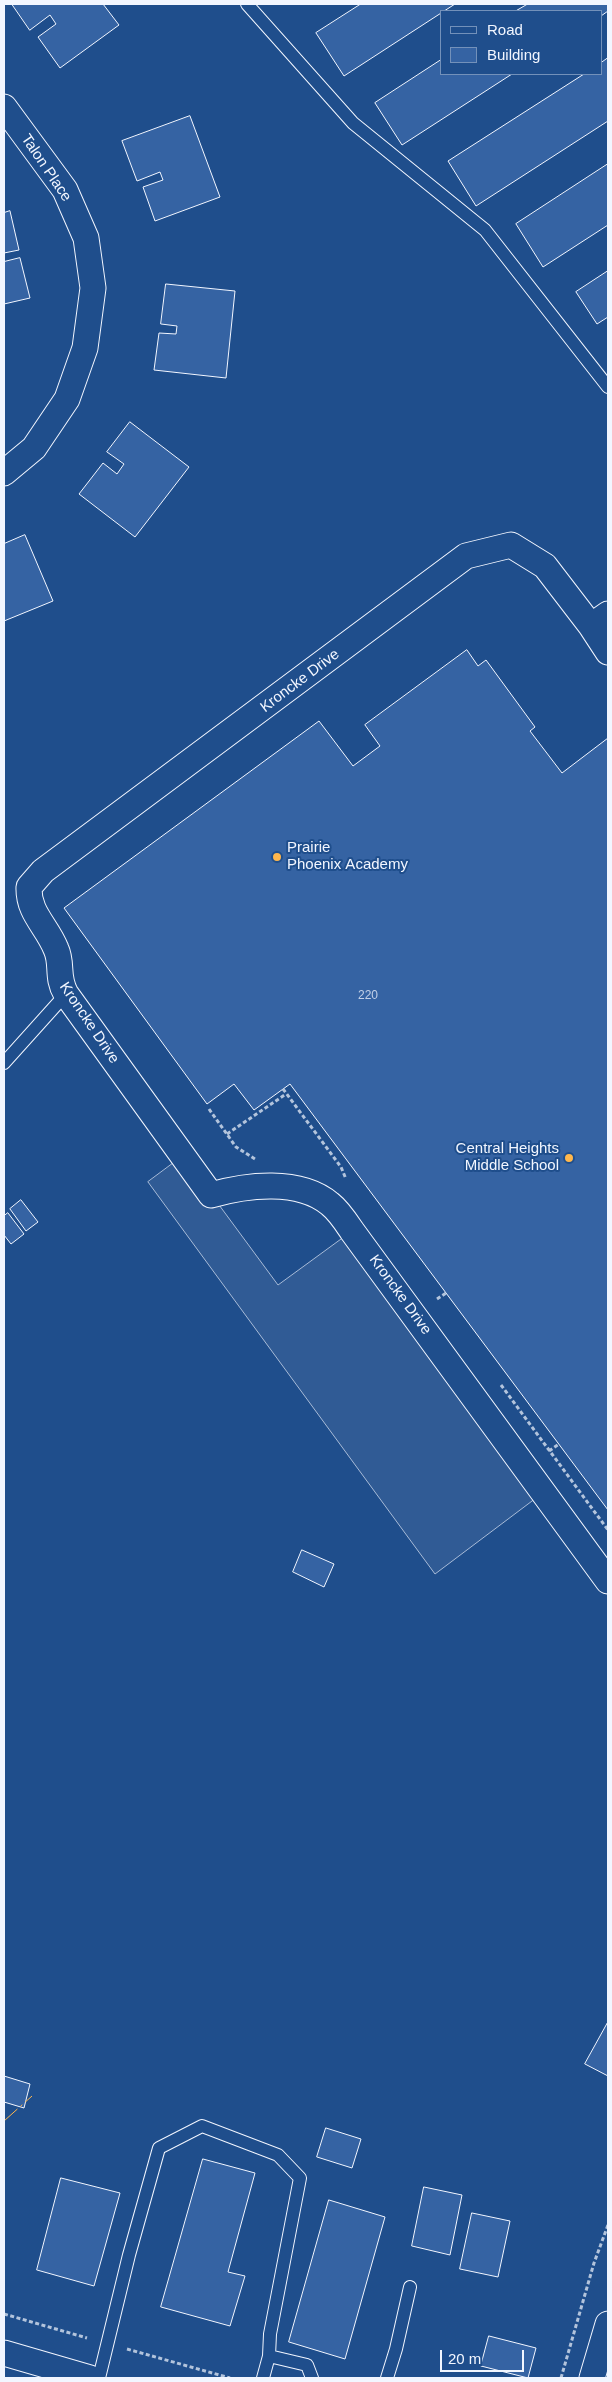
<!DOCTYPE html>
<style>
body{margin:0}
#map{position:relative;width:612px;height:2382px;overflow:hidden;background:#1f4e8c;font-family:Helvetica,sans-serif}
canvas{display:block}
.frame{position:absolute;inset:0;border:5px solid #f2f6ff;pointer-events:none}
.legend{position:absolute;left:440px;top:10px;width:162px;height:65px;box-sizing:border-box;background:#1f4e8c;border:1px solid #7391ba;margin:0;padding:6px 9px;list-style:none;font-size:15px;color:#f2f6ff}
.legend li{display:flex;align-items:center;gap:10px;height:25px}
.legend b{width:25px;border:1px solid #7391ba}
.scale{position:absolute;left:440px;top:2350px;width:84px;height:22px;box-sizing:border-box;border:2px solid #f2f6ff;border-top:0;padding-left:6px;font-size:15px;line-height:18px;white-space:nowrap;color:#f2f6ff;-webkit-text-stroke:4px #1f4e8c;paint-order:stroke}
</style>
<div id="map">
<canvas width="612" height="2382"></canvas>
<div class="frame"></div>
<ul class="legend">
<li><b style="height:6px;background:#1f4e8c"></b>Road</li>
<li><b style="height:14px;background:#3563a3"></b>Building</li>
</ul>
<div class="scale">20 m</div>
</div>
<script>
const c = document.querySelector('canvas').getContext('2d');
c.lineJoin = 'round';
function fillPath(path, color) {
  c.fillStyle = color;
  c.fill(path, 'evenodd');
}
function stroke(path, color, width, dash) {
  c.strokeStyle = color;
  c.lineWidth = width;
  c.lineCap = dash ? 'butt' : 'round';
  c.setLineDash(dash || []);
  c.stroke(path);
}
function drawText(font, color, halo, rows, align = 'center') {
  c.font = font + ' Helvetica,sans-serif';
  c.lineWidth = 4;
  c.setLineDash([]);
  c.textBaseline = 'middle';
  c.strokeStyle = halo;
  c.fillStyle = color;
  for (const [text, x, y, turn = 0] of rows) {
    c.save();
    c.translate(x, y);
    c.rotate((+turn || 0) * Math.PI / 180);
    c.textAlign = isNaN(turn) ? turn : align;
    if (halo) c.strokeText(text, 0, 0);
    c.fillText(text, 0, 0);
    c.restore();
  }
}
const built = new Path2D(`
 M183,1156L278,1285L352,1231L544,1492L435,1574L148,1182Z`);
fillPath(built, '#305b95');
stroke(built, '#a8bbd7', 1);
const building = new Path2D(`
 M12,4H103L119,25L60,68L38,37L56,24L50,15L30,30Z
 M361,4H455L344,76L316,33Z
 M528,4H608V11L601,16V11H516Z
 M608,58V121L476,206L448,161L584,74H601V63Z
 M441,60V74H512L402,145L375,103Z
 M190,116L220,197L155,221L143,187L163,180L160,172L137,181L122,141Z
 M608,164V225L543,267L516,224Z
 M10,211L19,250L4,253V213Z
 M20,258L30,298L4,304V262Z
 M608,271V317L597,324L576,292Z
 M166,284L235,291L226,378L154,370L159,333L176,334L177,326L161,324Z
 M130,422L189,467L135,537L79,494L103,463L117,474L124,464L107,452Z
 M25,535L53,601L4,621V544Z
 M467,650L478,666L486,660L535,727L530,731L562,773L608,738V1510L290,1084L254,1110L234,1084L207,1104L64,908L319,721L353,766L380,746L365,725Z
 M21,1200L38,1222L26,1231L10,1209Z
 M8,1213L24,1234L11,1244L4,1235V1216Z
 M302,1550L334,1564L324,1587L293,1572Z
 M608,2022V2076L585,2064Z
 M4,2076L30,2084L24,2108L4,2102Z
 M326,2128L361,2139L352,2168L317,2157Z
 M203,2159L255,2173L228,2272L245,2276L230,2326L161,2307Z
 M61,2178L120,2193L94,2286L37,2270Z
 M424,2187L462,2195L450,2255L412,2246Z
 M329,2200L385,2217L345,2359L289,2342Z
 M472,2213L510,2221L498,2277L460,2269Z
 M489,2336L536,2348L528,2378L481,2366Z`);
fillPath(building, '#3563a3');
stroke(building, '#f2f6ff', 1);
const lane = new Path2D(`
 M247,4L353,123L485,230L608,387
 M4,1063L66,994
 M269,2356L307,2365L312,2378
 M99,2378L129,2255L159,2148L202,2126L278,2155L300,2178L270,2334L269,2356L263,2378
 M387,2378L396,2349L410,2287`);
const street = new Path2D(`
 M4,107L65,190L86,238L93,288L85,348L67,399L34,448L4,473
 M591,626L608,614
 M608,652L591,626L545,566L511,545L466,556L43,871L29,887C28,913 47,926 56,949C63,964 56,977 66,994L211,1195C246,1185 299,1178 330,1204C339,1211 346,1222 352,1231L608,1581
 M4,2353L90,2378
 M592,2378L608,2324`);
stroke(lane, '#f2f6ff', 14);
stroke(street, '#f2f6ff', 27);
stroke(new Path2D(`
 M283,1089L341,1167L346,1179
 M209,1109L236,1147L255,1159
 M227,1134L286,1094
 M437,1299L446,1293
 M501,1385L608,1530
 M549,1451L559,1444
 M4,2314L87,2338
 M127,2349L230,2378
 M561,2378L594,2263L608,2225`), '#b3c4dc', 3, [4, 2.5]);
stroke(lane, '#1f4e8c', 12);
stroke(street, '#1f4e8c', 25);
stroke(new Path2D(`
 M4,2121L32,2096`), '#ffb74d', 1, [18, 4, 2.5, 4]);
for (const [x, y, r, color] of [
 [277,857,5,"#ffb74d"],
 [569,1158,5,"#ffb74d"]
]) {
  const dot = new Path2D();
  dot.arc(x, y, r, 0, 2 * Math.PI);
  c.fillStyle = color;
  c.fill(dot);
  stroke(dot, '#1f4e8c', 2);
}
drawText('12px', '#c3d1e8', null, [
 ["220",368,996]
]);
drawText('15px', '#f2f6ff', '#1f4e8c', [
 ["Talon Place",46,168,56],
 ["Kroncke Drive",300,681,-37],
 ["Kroncke Drive",89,1023,56],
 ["Kroncke Drive",400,1295,54]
]);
drawText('15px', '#f2f6ff', '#1f4e8c', [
 ["Prairie",287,848],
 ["Phoenix Academy",287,865],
 ["Central Heights",559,1149,"right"],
 ["Middle School",559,1166,"right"]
], 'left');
</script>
